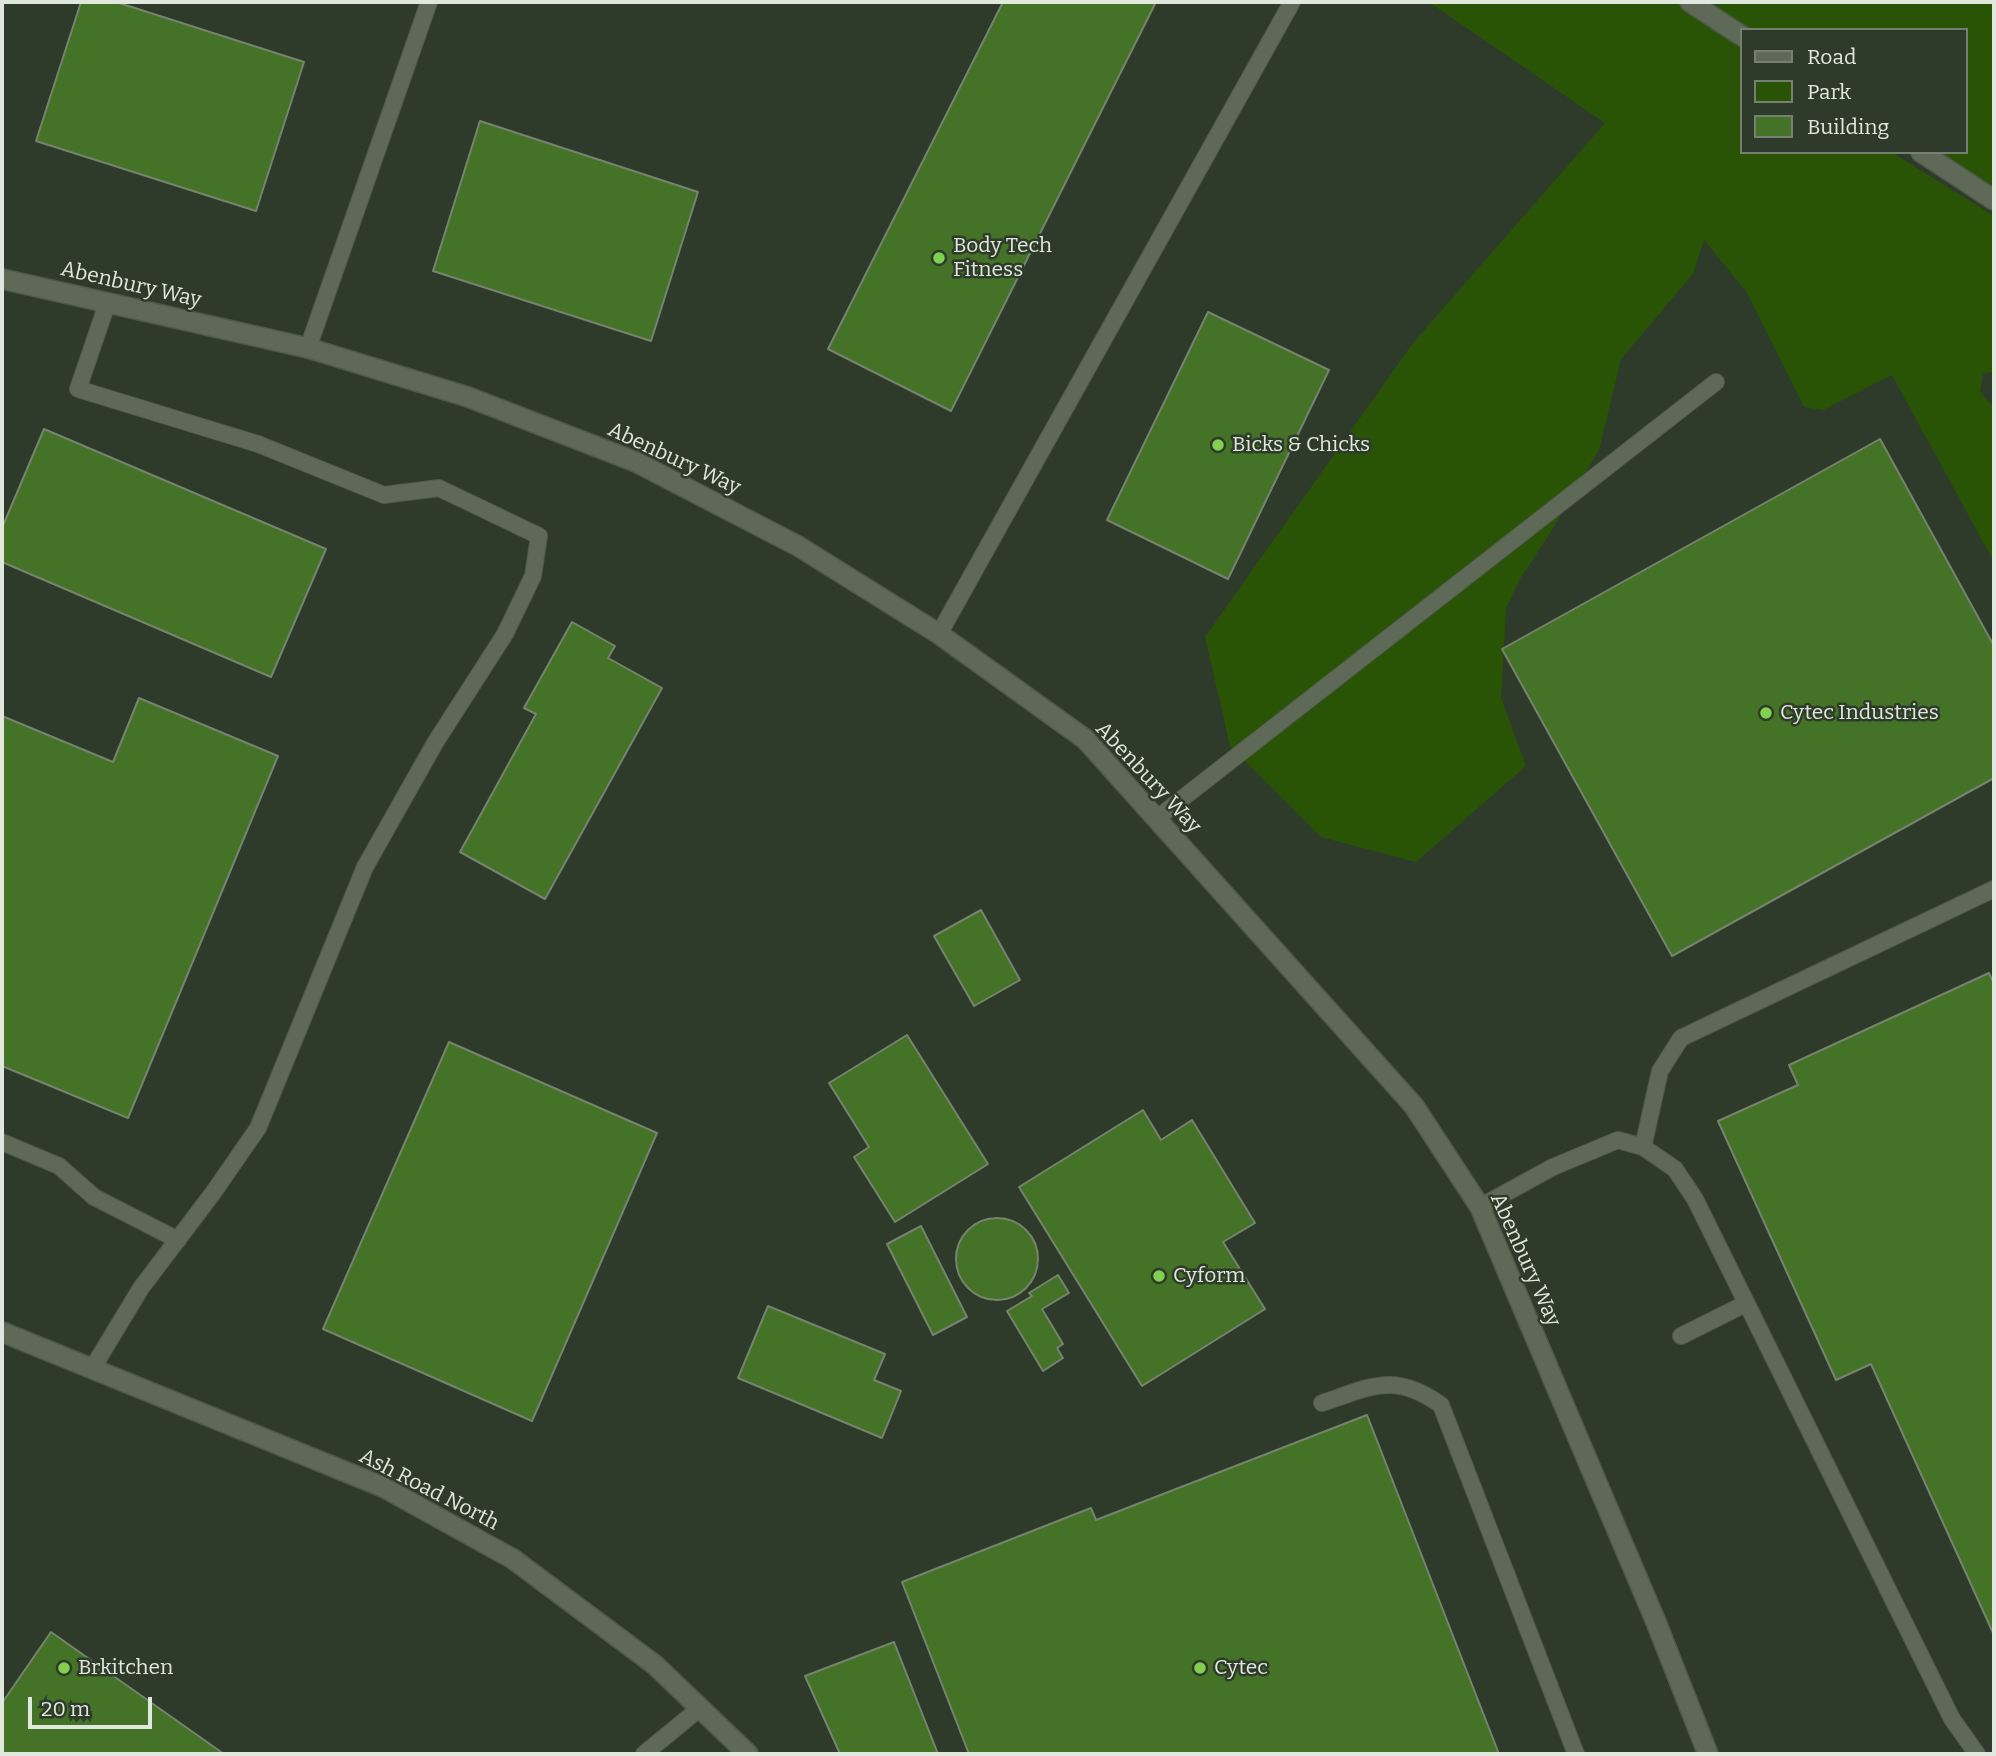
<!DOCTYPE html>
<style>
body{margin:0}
#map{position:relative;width:1996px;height:1756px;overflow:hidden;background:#2f3b2a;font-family:Bitter,serif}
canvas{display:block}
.frame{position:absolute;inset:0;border:4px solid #e0e8dd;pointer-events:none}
.legend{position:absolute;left:1740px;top:28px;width:228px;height:126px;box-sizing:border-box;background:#2f3b2a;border:2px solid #768072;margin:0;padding:9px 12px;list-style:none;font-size:21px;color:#e0e8dd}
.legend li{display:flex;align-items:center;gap:14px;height:35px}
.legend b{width:35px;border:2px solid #768072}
.scale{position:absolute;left:28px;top:1697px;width:124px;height:32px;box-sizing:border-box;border:4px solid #e0e8dd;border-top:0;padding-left:9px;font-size:21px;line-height:24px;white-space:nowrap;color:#e0e8dd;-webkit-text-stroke:5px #2f3b2a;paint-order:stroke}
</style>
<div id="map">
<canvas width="1996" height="1756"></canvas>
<div class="frame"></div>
<ul class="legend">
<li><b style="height:9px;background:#5e6a57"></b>Road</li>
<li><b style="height:19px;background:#295405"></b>Park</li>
<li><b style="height:19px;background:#447226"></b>Building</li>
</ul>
<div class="scale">20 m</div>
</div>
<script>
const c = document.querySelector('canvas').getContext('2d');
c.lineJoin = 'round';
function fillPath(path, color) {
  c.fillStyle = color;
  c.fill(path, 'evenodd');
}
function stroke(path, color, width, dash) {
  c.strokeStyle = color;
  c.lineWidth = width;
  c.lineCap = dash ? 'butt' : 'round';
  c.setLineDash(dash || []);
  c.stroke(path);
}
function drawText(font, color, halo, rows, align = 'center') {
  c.font = font + ' Bitter,serif';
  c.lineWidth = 5;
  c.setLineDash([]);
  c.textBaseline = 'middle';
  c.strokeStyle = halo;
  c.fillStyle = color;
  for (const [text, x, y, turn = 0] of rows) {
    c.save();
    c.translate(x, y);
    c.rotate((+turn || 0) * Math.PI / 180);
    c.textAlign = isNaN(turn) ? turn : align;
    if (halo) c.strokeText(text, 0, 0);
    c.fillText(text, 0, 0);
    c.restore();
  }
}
fillPath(new Path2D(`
 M1429,2H1994V189L1940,152H1966V30H1742V152H1891L1994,216V371L1983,374L1980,392L1994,407V562L1892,375L1823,410L1804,407L1746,291L1704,240L1693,274L1621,359L1599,450L1550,533L1520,579L1506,608L1501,698L1526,766L1416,862L1321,837L1230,746L1205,637L1413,343L1605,123Z`), '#295405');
const building = new Path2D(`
 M81,2H116L304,62L256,211L36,141Z
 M1003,2H1156L951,411L828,349Z
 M480,121L698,192L651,341L433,271Z
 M1208,312L1329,370L1228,579L1107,520Z
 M44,429L326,549L271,677L2,562V528Z
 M1880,439L1994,646V778L1672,956L1502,649Z
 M572,622L615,646L608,658L662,688L545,899L460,852L536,714L524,708Z
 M139,698L278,756L128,1118L2,1066V716L113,762Z
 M981,910L1020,980L974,1006L934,936Z
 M1989,973L1994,984V1635L1871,1364L1836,1380L1718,1121L1798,1085L1789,1065Z
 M907,1035L988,1164L895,1222L854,1157L869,1147L829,1083Z
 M449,1042L657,1133L532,1421L323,1329Z
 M1143,1110L1161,1140L1192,1120L1255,1223L1223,1242L1265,1309L1142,1386L1019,1187Z
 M956 1259a41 41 0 1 1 82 0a41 41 0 1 1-82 0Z
 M921,1226L967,1317L933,1335L887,1244Z
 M1058,1275L1069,1293L1042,1309L1063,1344L1057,1348L1063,1358L1043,1371L1007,1311L1032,1296L1029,1293Z
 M768,1306L885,1354L874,1380L901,1391L882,1438L738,1378Z
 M1367,1415L1499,1754H969L902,1582L1091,1508L1096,1520Z
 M51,1632L224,1754H2V1703Z
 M894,1642L938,1754H840L805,1676Z`);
fillPath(building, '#447226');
stroke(building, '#76836f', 2);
const service = new Path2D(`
 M308,348L429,2
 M939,634L1292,2
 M1156,819L1716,382
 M2,1142L59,1166L94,1197L178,1240
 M1643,1147L1660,1071L1681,1038L1994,889
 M1480,1207L1553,1167L1618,1140L1643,1147L1675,1169L1695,1199L1952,1719L1977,1754
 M1681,1336L1745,1304
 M92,1369L141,1288L213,1193L258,1128L365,867L435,743L505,634L533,576L539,536L439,488L384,495L258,444L78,389L107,304
 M1322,1403C1371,1387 1394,1371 1441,1405L1576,1754
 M644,1754L700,1708`);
const minor = new Path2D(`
 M1690,2L1742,36
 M1921,152L1994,200
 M2,1332L383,1487L513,1559L655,1665L748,1754`);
const tertiary = new Path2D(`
 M2,279L308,348L468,397L636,462L798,546L939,634L1085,739L1414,1106L1480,1207L1656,1622L1708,1754`);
stroke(service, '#4f594b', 18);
stroke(minor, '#4f594b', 22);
stroke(tertiary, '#4f594b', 22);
stroke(service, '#5e6a57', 16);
stroke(minor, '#5e6a57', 19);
stroke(tertiary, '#5e6a57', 19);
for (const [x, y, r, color] of [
 [939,258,7,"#81d050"],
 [1218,445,7,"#81d050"],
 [1766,713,7,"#81d050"],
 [1159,1276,7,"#81d050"],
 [64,1668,7,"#81d050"],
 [1200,1668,7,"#81d050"]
]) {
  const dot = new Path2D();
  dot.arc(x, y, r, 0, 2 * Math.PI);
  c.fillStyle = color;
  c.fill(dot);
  stroke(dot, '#2f3b2a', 2.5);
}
drawText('21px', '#e0e8dd', '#2f3b2a', [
 ["Body Tech",953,246],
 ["Fitness",953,270],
 ["Bicks & Chicks",1232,445],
 ["Cytec Industries",1780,713],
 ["Cyform",1173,1276],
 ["Brkitchen",78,1668],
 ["Cytec",1214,1668]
], 'left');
drawText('21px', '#e0e8dd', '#2f3b2a', [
 ["Abenbury Way",131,285,13],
 ["Abenbury Way",674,459,25],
 ["Abenbury Way",1148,778,47],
 ["Abenbury Way",1525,1260,66],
 ["Ash Road North",429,1490,27]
]);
</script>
